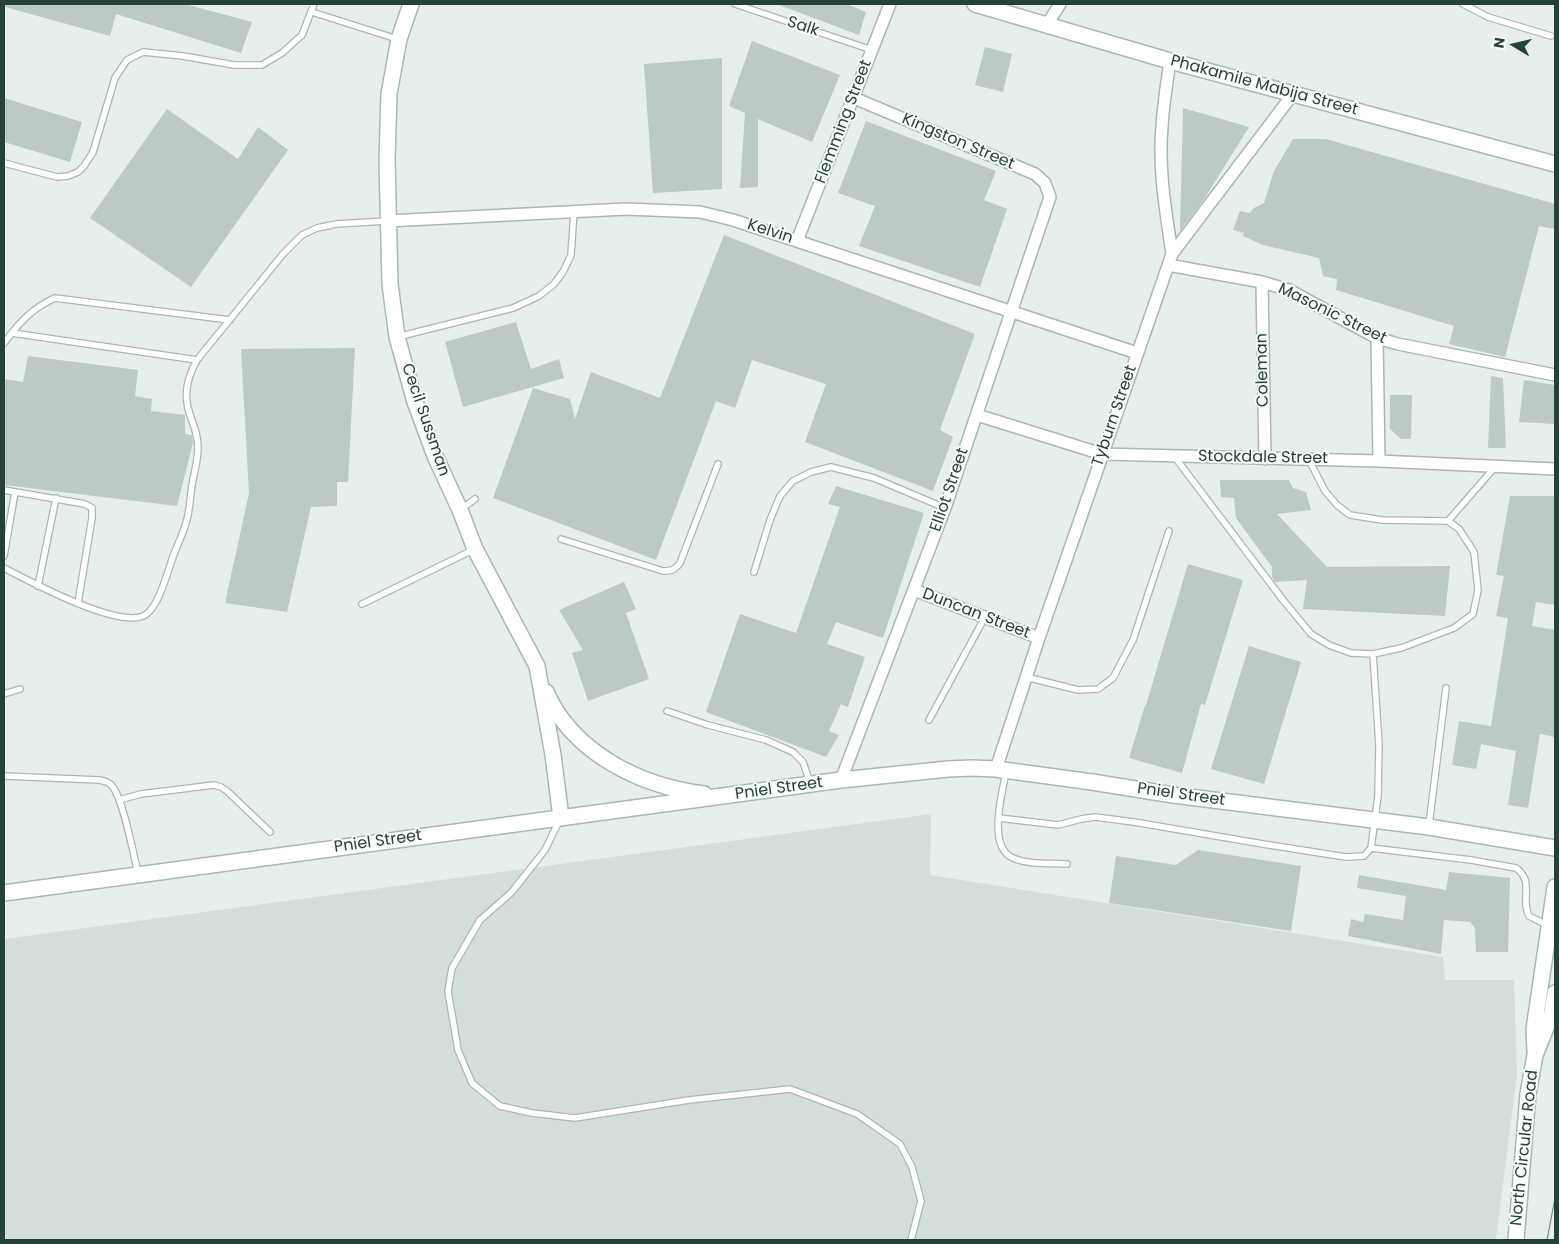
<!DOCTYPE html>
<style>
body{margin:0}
#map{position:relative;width:1559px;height:1244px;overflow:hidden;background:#e6efeb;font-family:Poppins,sans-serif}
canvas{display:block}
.frame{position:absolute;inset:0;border:5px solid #24423a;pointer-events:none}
.north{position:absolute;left:1489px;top:20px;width:50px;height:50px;-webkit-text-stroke:4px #f7fbf9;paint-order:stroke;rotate:279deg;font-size:14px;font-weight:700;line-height:20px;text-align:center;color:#24423a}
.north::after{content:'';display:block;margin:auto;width:18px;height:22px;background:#24423a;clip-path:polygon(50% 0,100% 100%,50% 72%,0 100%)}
</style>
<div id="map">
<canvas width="1559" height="1244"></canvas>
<div class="frame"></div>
<div class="north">N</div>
</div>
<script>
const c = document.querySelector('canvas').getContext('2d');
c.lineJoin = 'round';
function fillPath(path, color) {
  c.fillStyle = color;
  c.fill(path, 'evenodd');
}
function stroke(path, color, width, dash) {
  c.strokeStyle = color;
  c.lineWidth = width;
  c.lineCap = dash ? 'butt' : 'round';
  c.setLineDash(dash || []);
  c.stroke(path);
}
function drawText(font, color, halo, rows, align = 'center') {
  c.font = font + ' Poppins,sans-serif';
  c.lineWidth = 4;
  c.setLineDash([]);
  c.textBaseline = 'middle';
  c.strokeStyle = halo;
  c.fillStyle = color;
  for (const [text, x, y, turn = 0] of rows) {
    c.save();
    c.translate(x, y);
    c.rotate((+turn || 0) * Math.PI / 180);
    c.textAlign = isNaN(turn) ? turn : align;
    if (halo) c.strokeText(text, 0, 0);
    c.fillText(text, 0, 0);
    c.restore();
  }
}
fillPath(new Path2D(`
 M931,814L930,875L1443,957L1445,980H1514L1517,1074L1496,1239L4,1240V939Z`), '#d4dfda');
fillPath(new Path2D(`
 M6,4H185L252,22L241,53L116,14L110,36L5,7Z
 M779,4H847L866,12L859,35L779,5Z
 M752,41L840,75L812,142L758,119V187L740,188L745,113L729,106Z
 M985,47L1012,54L1003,92L975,85Z
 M722,58V189L653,193L644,64Z
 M4,98L82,122L70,162L4,142Z
 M1183,108L1249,127L1203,201L1180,231Z
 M167,109L238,159L258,127L288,150L191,287L90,218Z
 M866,121L996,171L984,200L1007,209L980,287L859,246L875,206L838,193Z
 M1293,139H1326L1555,204V229L1539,226L1505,357L1449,344L1454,326L1336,290L1337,279L1323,276L1319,258L1263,245L1243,236L1244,233L1233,230L1240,211L1250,213L1254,208L1264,203L1274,171Z
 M724,235L975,334L940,430L953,437L933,491L805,442L826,384L752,360L735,408L716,401L656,560L493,498L533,388L570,399L575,419L591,372L660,398Z
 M516,322L531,369L559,359L564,378L463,407L445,342Z
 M355,348L348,482H337V506L311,507L287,612L225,603L249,493L241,349Z
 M28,356L138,370L135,396L152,399L151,411L185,415V434L192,435L193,443L177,506L4,485V379L23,382Z
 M1491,376L1503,378L1506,448H1488Z
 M1524,380L1555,385V424L1519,422Z
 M1390,395H1412L1411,439H1401L1390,429Z
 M1220,480H1289L1293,488L1306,492L1311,510L1277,514L1327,567L1450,566L1445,616L1303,609L1307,580L1275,582L1272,577V567L1236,518L1234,498L1221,497Z
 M836,486L924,513L883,638L836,622L827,644L865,657L848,707L841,704L829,731L839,735L826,757L706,712L740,614L796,633L840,507L828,504Z
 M1510,496H1555V605L1536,602L1532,626L1555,630V737L1540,734L1528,808L1508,805L1516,751L1481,744L1476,769L1452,765L1459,721L1491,726L1508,618L1496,616L1504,576L1496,575Z
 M1188,564L1243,580L1205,705L1201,704L1182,773L1129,758L1145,705H1146Z
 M624,582L636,609L626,613L649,679L588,701L572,653L583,650L559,610Z
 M1249,646L1301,662L1264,784L1211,769Z
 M1198,850L1301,866L1291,931L1109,903L1116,856L1176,865Z
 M1449,872L1510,878L1508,952H1476L1475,928L1470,922L1444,920L1441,954L1348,936L1351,919L1363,922L1365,914L1403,920L1406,896L1357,888L1359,875L1446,890Z`), '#bbcac4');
const lane = new Path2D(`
 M735,4L872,50
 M1463,4L1488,17L1551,36
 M312,12L397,39
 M4,163L57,177L68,176L78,172L84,166L93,152L115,78L127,60L143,52L183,56L234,65H262L282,53L302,35L314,4
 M12,333L197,360
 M397,337L513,308L539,296L554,284L563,272L571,255L574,211
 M4,343C19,323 32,308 55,298L230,320
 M1174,456L1283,600L1311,634L1329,645L1351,653L1373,654L1401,648L1454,628L1473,614L1478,590L1474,552L1459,529L1448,521L1382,520L1350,515L1337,505L1325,491L1309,460
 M4,490L85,504L92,508V518L78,603
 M461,509L475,499
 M1448,521L1495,467
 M561,539L663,571C672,571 675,570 680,563L718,464
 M4,556L15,492
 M4,568C29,581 120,630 145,615C159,607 168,570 174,554C178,544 183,533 186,523C190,511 190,497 192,485C194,473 198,460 198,448C198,435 194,426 190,415C183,395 187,378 197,360L283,254L302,235L317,228L336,224L387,221
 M754,572L770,520L780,496L793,481L811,472L831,467L874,478L945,508
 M38,586L56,498
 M362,604L475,549
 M1026,677L1078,690L1098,689L1113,678L1133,640L1169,531
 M4,694L20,689
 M667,711L708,725L766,740L793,752L803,762L810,783
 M929,720L985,617
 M1006,772C1002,794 987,847 1013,858C1029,865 1050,863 1067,864
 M4,776L99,780C105,781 109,782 113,787C124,803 133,853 138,873
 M119,800L141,794L214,785L221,787L227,791L270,832
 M999,818L1058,825L1081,819L1095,817L1134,822L1263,844L1346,857L1364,856L1371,848L1378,796L1379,745L1373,654
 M560,819L545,850L511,893L480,920L452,968L448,991L458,1050L472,1083L500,1106L532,1113L575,1118L689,1100L790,1089L857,1114L900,1144L912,1167L921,1201L911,1240
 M1429,825L1446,688
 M1371,848L1471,860L1516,868C1535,882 1520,899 1529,916L1547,925`);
const street = new Path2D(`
 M1046,26L1060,4
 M1170,61C1167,83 1163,105 1162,127C1158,169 1166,212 1172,254
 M387,221L626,209L700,212L733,220L1137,353
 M797,241L890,4
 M1168,265L1262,282L1289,290L1377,338L1398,344L1555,375
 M1262,282L1265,459
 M1377,338L1379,461
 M977,415L1102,454L1379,461L1555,469
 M914,590L1039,638
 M996,769L1039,638L1172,254L1293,94
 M841,780L945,508L1050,197L1045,183L1035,174L854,98`);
const secondary = new Path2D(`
 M411,4L399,39L389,94L387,159L390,284L397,337L415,402L435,456L460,510L475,549L537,666L553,755L561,818
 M975,4L1170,61L1555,164
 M546,692C573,753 640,786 704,794
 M4,893L841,780L948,769L972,768L996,769L1092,782L1173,795L1429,827L1555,848
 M1535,1051L1534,1029L1555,887
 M1516,1240L1528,1094L1535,1055L1552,1013L1555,993`);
stroke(lane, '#a8b8b2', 8);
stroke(street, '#a8b8b2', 14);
stroke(secondary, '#a4bbb3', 18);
stroke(lane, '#fff', 5.5);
stroke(street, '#fff', 11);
stroke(secondary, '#fff', 15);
stroke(new Path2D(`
 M1547,1240L1555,1198`), '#5f7d75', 1);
drawText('16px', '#24423a', '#f7fbf9', [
 ["Salk",803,27,18],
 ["Phakamile Mabija Street",1264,86,15],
 ["Flemming Street",844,122,-69],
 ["Kingston Street",958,142,23],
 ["Kelvin",770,232,18],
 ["Masonic Street",1332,314,26],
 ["Coleman",1263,370,-91],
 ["Tyburn Street",1115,416,-71],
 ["Cecil Sussman",425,420,71],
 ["Stockdale Street",1263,458,1],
 ["Elliot Street",950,490,-71],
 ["Duncan Street",976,614,21],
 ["Pniel Street",779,789,-8],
 ["Pniel Street",1181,795,8],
 ["Pniel Street",378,842,-8],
 ["North Circular Road",1525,1148,-84]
]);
</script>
